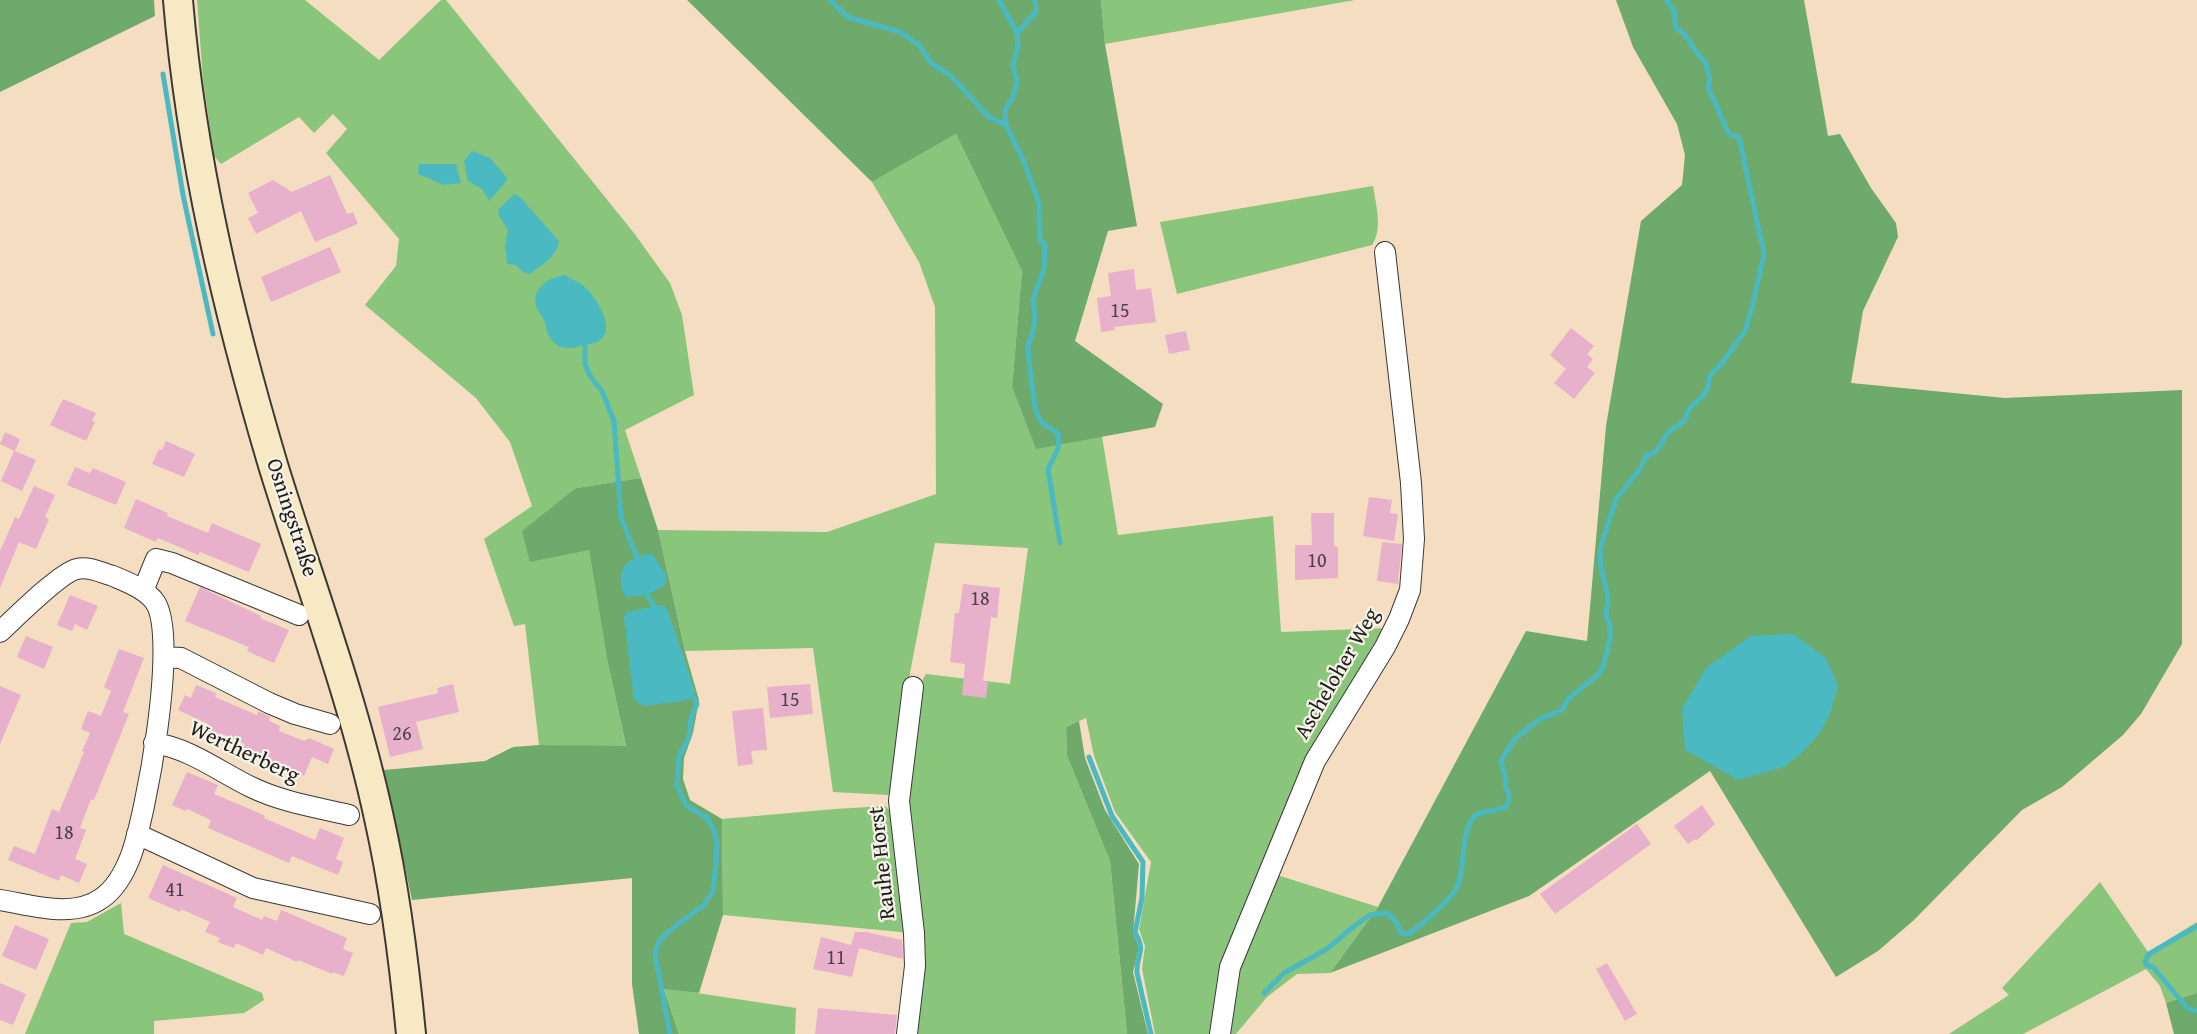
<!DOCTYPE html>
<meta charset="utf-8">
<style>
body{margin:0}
canvas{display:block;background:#f4ddc1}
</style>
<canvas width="2197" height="1034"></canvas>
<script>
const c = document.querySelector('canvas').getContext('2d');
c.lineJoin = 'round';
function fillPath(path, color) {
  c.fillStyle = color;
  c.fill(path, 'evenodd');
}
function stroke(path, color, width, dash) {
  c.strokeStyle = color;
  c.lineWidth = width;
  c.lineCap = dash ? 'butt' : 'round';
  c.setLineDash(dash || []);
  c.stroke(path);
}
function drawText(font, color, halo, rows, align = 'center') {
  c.font = font + ' "Gentium Book Plus",serif';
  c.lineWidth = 4.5;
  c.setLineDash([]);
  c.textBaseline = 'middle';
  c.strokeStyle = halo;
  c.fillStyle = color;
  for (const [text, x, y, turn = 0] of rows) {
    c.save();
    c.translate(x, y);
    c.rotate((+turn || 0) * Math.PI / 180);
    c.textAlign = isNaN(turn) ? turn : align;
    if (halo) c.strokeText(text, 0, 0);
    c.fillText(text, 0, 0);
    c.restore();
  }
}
fillPath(new Path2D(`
 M197,0H305L379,60L441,0H446L634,233L670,283L682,315L694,395L625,430L641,478L576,488L530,562L589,549L607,659L626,747L539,745L525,624L514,626L484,539L532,506L510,442L476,398L365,305L396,266L399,239L326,153L347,129L333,114L314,133L299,117L221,164L214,156L203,80Z
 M1101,0H1355L1105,44Z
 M956,134L1022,271L1012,387L1036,448L1102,436L1118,535L1273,516L1281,632L1388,628L1313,751L1213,1034H1155L1142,969L1145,946L1139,929L1151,862L1115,812L1094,756L1086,718L1066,727L1067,756L1110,861L1127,1034H913L906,780L919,686L926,674L1010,684L1028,548L935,543L910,673L894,790L888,795L833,792L813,648L685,651L658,530L827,532L936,494L935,307L919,262L872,182Z
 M1373,186C1376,205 1383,229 1372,245L1177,294L1160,222Z
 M885,806L896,816L911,933L723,915L722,819L835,809Z
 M1274,874L1378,907L1330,973L1297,974L1267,997L1236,1034H1228L1237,968Z
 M2100,882L2148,952L2197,922V993L2166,1003L2160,986L2146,969L2023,1034H1949L2009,995L2002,988Z
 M121,903L124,934L262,993L264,1000L244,1013L154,1021V1034H25L71,923L87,922Z
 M664,988L796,1008L795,1034H679Z`), '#89c57b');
fillPath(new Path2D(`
 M0,0H154L155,16L0,92Z
 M687,0H1101L1105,44L1137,226L1108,231L1075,341L1163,404L1155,427L1036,449L1012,387L1022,271L956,134L872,182Z
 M1616,0H1804L1828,136L1840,134L1871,188L1896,223L1898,237L1863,311L1851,383L2005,398L2182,390V644L2141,714L2123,735L2062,787L2022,810L1914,920L1878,951L1836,977L1710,771L1529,896L1330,973L1378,907L1526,631L1587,641L1606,426L1641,221L1682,185L1685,155L1677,124L1633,47Z
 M641,478L658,530L685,651L699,700L693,733L684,758L683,779L690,800L722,819L723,915L699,993L664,989L679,1034H639L632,984V878L412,900L384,770L485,761L513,747L539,745L626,746L607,659L589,550L530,562L522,531L576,488Z
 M1079,721L1085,758L1105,810L1139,864L1133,933L1139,947L1133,972L1148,1034H1127L1110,861L1067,756L1066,727Z
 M2197,993V1034H2174L2166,1003Z`), '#6eaa6b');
fillPath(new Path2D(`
 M472,151L490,158L508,179L489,201L482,189L468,181L464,161Z
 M419,164H456L461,183L444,185L418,174Z
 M514,194L519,196L559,241C557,257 542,264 530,274L523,272L516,265L507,264L505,245L508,230L499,216L498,210Z
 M565,275C571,279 579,282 585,287C596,297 619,332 597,342C593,344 587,344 583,345C569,350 555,350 548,334C546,330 546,325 544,320C542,316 539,313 537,309C530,289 548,277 565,275Z
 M648,554L653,555L667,576L665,585L647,595L626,597C622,592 622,589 621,583C619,564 631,558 648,554Z
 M662,605L667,608L695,691L689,700L644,706L634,700L624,617L627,612Z
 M1793,634L1826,658L1838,686L1830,714L1820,733L1803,752L1784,767L1738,780L1685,750L1682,709L1706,668L1751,636Z`), '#4ab9c2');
stroke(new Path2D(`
 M830,0L848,17L900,32L919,45L932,64L950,75L989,117L1006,125
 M999,0L1017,33L1018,47L1013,65L1017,82L1013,97L1005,110L1006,125L1025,164L1039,203L1040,240L1045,245L1044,269L1033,300L1035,315L1033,333L1028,345L1029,360L1035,409L1042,423L1059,434L1058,449L1048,469L1060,543
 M1017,33L1036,12L1035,0
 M163,74L183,195L213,334
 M585,345V364L590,376L602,391L614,421L621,518L639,562
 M646,588L647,595L658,612
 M1089,757L1112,816L1143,862L1142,898L1135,932C1147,954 1136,952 1137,973L1151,1034
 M2197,926L2149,954L2145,961L2146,965L2153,967L2187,1008L2197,1011
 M1264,993L1284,973L1327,949L1353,927L1370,915L1387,913L1395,920L1401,933L1408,934C1418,928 1450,900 1456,889C1467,871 1458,826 1478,814C1486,811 1498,810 1506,807C1511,798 1510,795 1505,787L1506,781L1501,760L1515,739L1538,720L1562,710L1568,699L1598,675L1603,667L1610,640V626L1606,614L1608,597L1601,568L1600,554L1602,543L1616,499L1640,469L1646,456C1662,451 1660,442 1668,433C1673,428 1679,425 1684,421C1687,417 1687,412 1690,408C1700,397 1710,394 1709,377L1722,363L1745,331L1752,308L1764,254L1739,137L1729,134L1708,87L1710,79L1705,61C1692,52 1690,35 1676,28L1674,10L1666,0
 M670,1034L655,954L659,941L669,931L704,905L713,891L716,865L717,843L714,830L707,818L686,805L677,786L679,757L689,736L691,718L697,704L689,690`), '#4ab9c2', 5);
fillPath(new Path2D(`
 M330,175L347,214L353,212L358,224L315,242L301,211L256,234L248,218L258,213L248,193L273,180L292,192Z
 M330,247L341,272L271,302L261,277Z
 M1134,269L1136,290L1151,288L1156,322L1114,327L1115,330L1101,332L1097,298L1111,296L1108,273Z
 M1571,328L1594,346L1587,354L1593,359L1587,367L1595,373L1574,399L1554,383L1566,369L1550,355Z
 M1186,331L1190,350L1169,354L1165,335Z
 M63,399L96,413L92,421L95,422L86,441L50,425Z
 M5,432L20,439L15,451L36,460L22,491L1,481L14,451L0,444Z
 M166,441L195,454L184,477L152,464L159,449L162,450Z
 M75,467L90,473L93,468L126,482L116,505L67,485Z
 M34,486L55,495L45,517L49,519L36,549L19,542L0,588V551L15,517L19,519Z
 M1369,497L1392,500L1390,513L1398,514L1394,541L1363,536Z
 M136,499L168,513L167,516L208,533L212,523L261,544L249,572L200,552L198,555L158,538L156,542L124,528Z
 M1311,513H1334V546L1338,547V578L1295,580V545H1312Z
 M1382,542L1402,544L1398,584L1377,581Z
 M963,584L1000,588L997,618L991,617L983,681L988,682L986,698L962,695L965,664L950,662L955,613H959Z
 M200,587L261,616L260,618L289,630L274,663L247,651L249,647L185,621Z
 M70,595L98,606L87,630L75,624L72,631L57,625Z
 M26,636L53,647L44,669L17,657Z
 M119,649L144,658L123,712L129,714L94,800L91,799L80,828L86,830L75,859L87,864L79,883L61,875L59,881L8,860L14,846L35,854L52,809L59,812L84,752L82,751L90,733L81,729L88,711L101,716L111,691L104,687Z
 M453,684L459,712L416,722L423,749L390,757L378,707L438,693L437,688Z
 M810,684L813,714L770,718L767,687Z
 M196,685L216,693L215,697L257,715L258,711L270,717L269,721L280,726L279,731L304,741L309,738L334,749L328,764L312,757L304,776L242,750L245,744L220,733L216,740L203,734L208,724L178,710L185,695L191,698Z
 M0,686L21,695L0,744Z
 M763,708L767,750L751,751L753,764L738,766L732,711Z
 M187,772L218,785L214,794L250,809L265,816L264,818L315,840L320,828L344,838L336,859L343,862L338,875L292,856L289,863L268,854L208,828L211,820L187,809L185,811L172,805Z
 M1702,805L1715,824L1696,841L1695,839L1688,844L1674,826Z
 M1637,824L1651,844L1555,914L1540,894Z
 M163,865L237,898L233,907L262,920L264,916L277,921L281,910L347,938L343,949L353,953L344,976L333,972L332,974L298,960L297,962L266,948L263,955L236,943L234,948L218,942L220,938L205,932L210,922L181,909L180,912L148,898Z
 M15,925L49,939L36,970L2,956Z
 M855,932H866L902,940L903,959L859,948L852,977L813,969L821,937L851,945Z
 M1607,963L1637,1014L1625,1021L1596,969Z
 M0,983L26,994L13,1025L0,1020Z
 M818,1008L897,1015L895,1034H815Z`), '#e7b1cb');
const street = new Path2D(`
 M143,591L156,559L172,563L299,615
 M0,632C15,618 61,572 77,569C89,566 102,573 113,576C127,582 146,589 155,602C179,637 146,817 130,858C124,873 115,889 102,898C73,919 32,905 0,900
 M164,657L181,658L269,703L295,714L330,724
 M154,743C189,748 220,772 251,787C282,802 315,807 349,815
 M137,834L253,888L370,914
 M907,1034L915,966L914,933L899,801L913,687
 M1220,1034L1230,967L1315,761L1385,647L1399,619L1410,590L1414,539L1411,483L1385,252`);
const secondary = new Path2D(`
 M178,0C191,158 228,313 273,465C309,582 353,697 379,818C395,889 404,961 411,1034`);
stroke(street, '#3c3935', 22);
stroke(secondary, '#3c3935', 32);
stroke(street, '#fff', 20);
stroke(secondary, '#f7e9c3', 28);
drawText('20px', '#4f4148', null, [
 ["15",1120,312],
 ["10",1317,562],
 ["18",980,600],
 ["15",790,701],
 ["26",402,735],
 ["18",64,834],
 ["41",175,891],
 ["11",836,959]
]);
drawText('22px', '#1c1c1c', '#f7f3e8', [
 ["Osningstraße",291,518,72],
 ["Ascheloher Weg",1338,674,-60],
 ["Wertherberg",244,753,25],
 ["Rauhe Horst",883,863,-96]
]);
</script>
